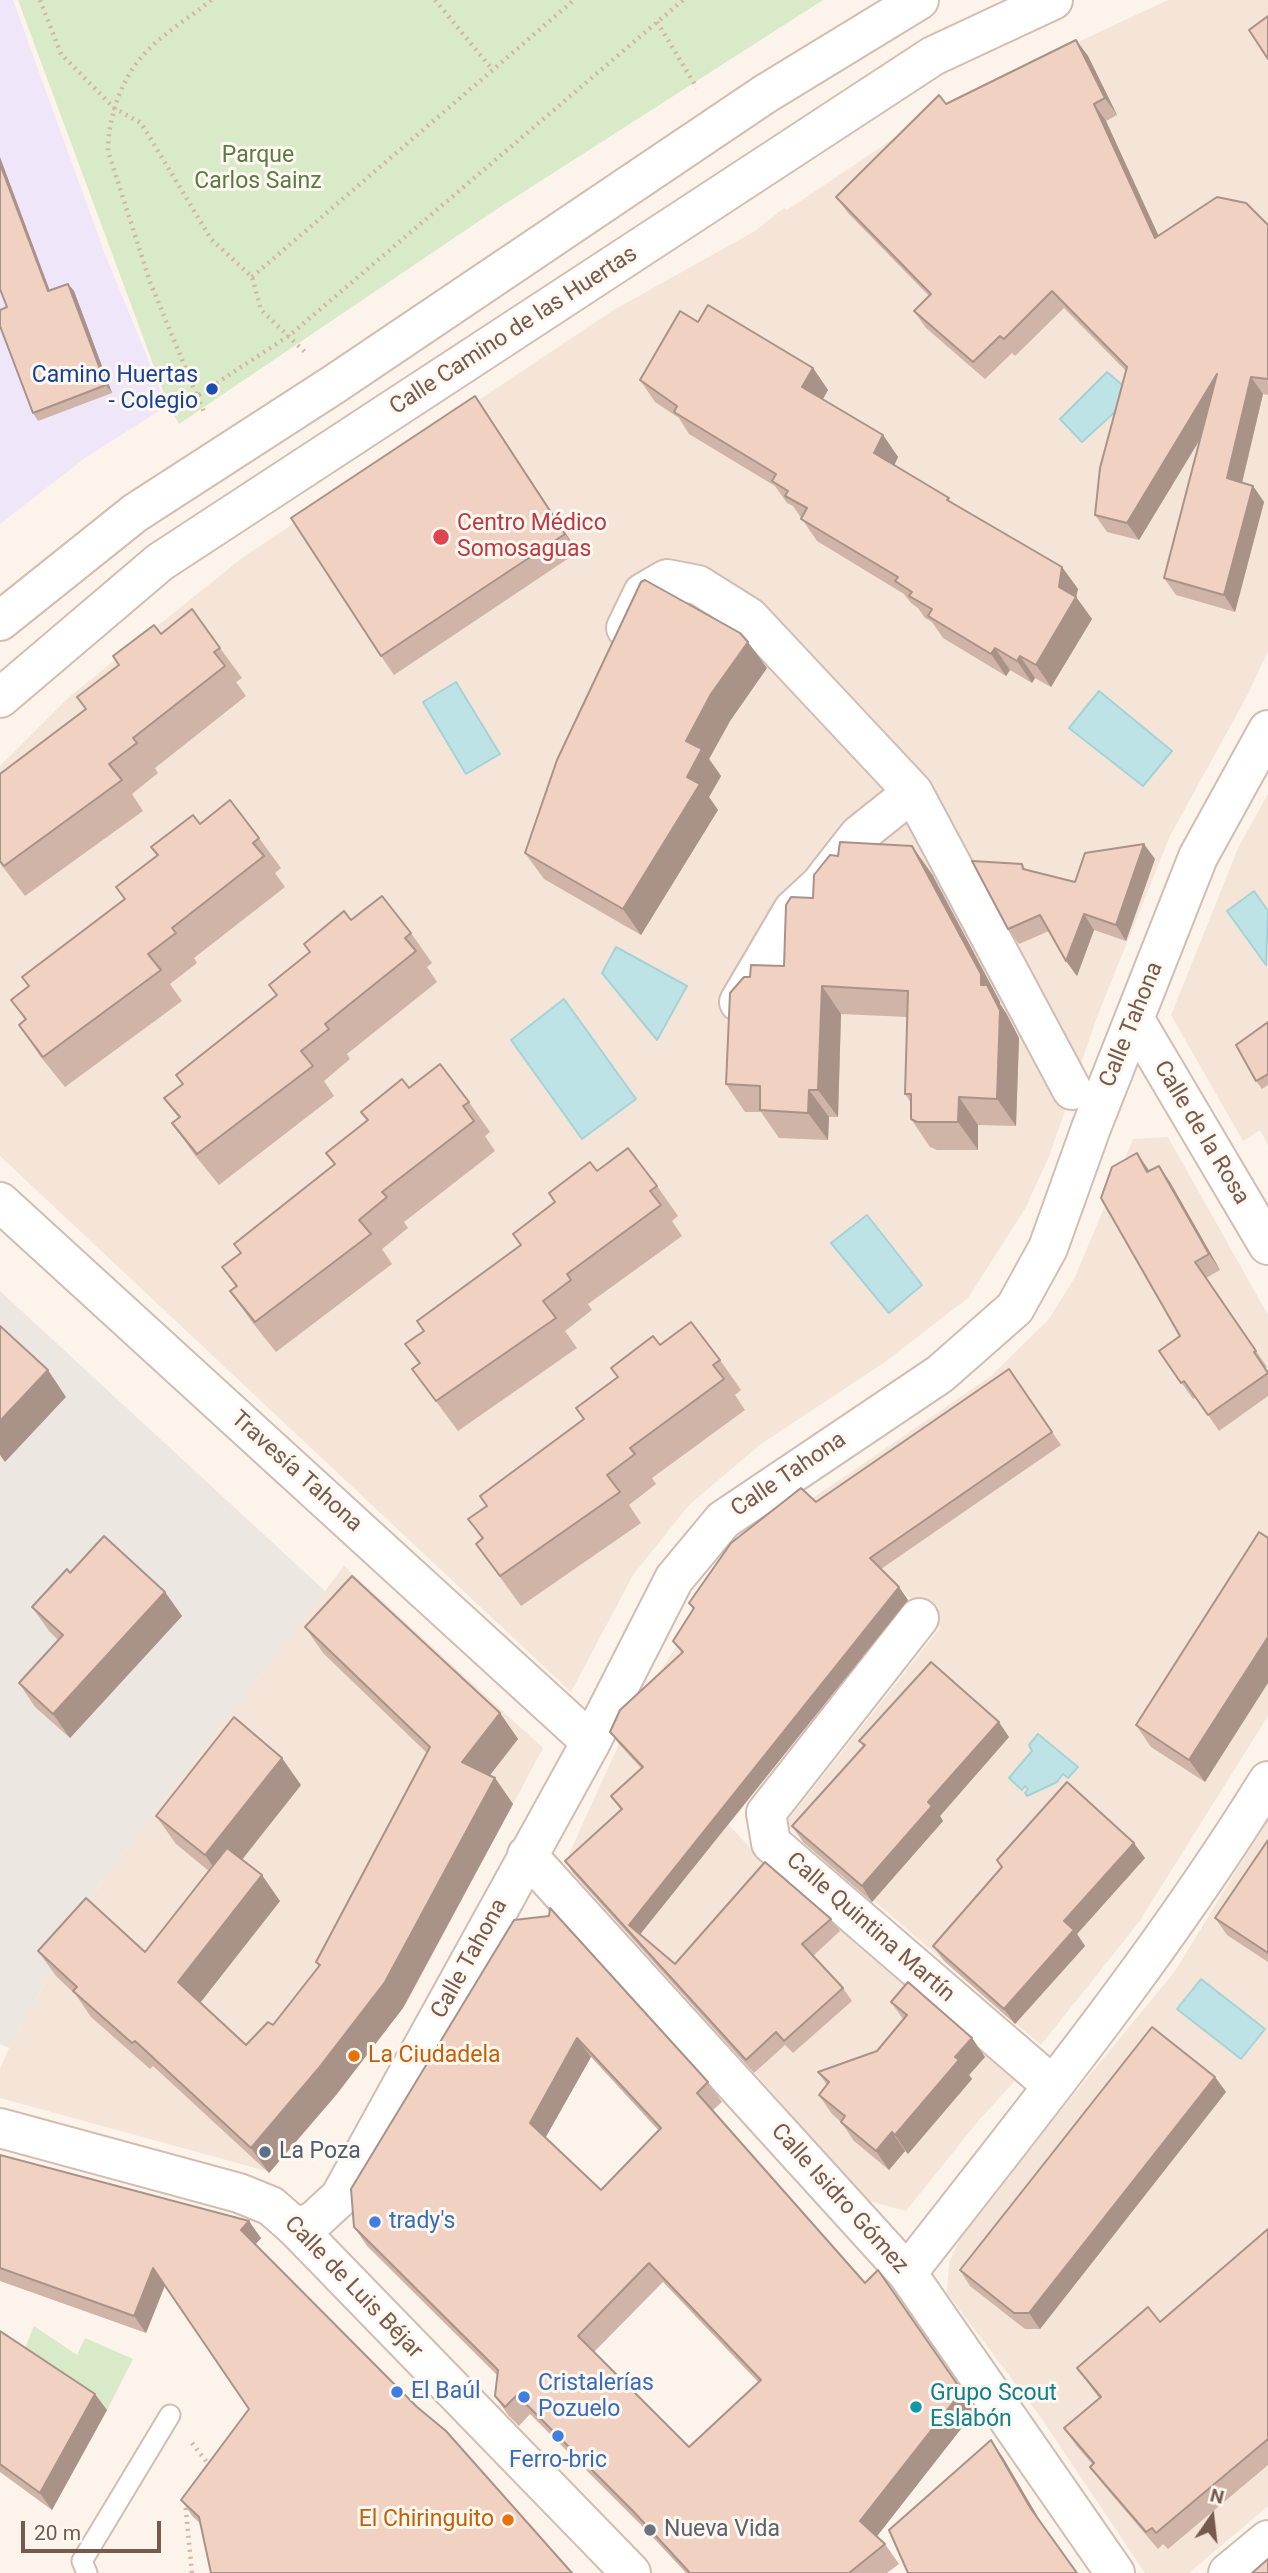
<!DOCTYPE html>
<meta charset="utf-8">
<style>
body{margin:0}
#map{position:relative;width:1268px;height:2573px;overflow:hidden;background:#fcf4ea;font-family:Roboto,sans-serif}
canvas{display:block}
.north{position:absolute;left:1177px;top:2482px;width:70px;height:70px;-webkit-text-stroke:5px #fff8f0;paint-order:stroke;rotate:14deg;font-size:19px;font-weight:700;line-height:28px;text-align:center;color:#77594d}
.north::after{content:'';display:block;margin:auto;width:24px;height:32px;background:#77594d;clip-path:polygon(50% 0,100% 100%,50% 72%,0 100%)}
.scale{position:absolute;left:21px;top:2521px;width:140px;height:32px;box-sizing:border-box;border:4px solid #77594d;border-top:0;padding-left:9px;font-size:21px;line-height:24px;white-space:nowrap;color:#77594d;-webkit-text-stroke:5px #fff8f0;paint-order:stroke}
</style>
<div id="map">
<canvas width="1268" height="2573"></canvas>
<div class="north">N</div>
<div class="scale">20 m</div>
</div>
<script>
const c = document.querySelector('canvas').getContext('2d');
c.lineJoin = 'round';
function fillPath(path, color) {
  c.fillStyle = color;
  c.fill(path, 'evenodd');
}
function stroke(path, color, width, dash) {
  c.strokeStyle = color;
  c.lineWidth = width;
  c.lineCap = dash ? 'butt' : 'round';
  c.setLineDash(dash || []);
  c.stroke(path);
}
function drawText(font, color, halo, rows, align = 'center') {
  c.font = font + ' Roboto,sans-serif';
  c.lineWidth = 6;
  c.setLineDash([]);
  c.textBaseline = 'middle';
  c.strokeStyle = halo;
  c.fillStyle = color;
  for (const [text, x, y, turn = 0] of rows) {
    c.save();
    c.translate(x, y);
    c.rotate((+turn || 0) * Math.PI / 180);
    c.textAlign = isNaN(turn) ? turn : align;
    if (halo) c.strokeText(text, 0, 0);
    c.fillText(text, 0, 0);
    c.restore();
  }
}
fillPath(new Path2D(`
 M1168,0H1268V651L1248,694L1170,836L1097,1017L1050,1154L1026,1207L968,1298L885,1362L761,1444L689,1505L633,1575L571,1692L0,1156V766L69,697L242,558L612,311L755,231L784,208L787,210L945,104Z
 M1268,794V1145L1260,1130L1243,1141L1171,1015L1239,846Z
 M1168,1137L1268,1315V1716L1139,1922L1041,2045L785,1824L940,1628L810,1500L991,1376L1049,1319L1075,1277L1133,1139Z
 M344,1566L543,1748L408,2001L337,2095L270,2172L0,2098V2069L9,2048L100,1884Z
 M684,1634L776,1672L824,1705L729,1825L772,1872L1015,2081L979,2120L906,2211L865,2200L572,1862L569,1854L629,1722Z
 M1268,1819V2506L1189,2573H1145L1039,2415L947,2293L949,2263L965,2227L1175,1971Z`), '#f4e5d8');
fillPath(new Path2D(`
 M0,1291L325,1591L100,1884L9,2048L0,2044Z`), '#ede7e2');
fillPath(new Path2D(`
 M0,0H13L105,254L167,406L85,458L0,524Z`), '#f0e6f9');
fillPath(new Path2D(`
 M18,0H823L494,211L179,424L169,407Z
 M34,2326L77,2355L85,2338L133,2359L107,2410L22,2355Z`), '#d8eac8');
const water = new Path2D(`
 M1107,372L1128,390L1129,399L1082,442L1060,419Z
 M456,682L500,754L466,774L423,702Z
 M1099,691L1172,751L1143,786L1069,728Z
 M1254,891L1268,911L1266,965L1227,911Z
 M616,947L687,986L657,1040L602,973Z
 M564,999L636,1099L582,1139L511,1040Z
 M867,1215L922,1285L889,1313L831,1243Z
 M1038,1734L1078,1767L1068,1778L1063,1774L1057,1782L1027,1796L1025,1793L1028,1789L1025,1786L1022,1790L1009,1778L1032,1751L1029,1745Z
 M1201,1979L1265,2029L1241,2059L1177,2009Z`);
fillPath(water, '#bee3e6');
stroke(water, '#a4d3d7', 2);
const lane = new Path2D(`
 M87,2573L82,2561L170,2415`);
const street = new Path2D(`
 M626,628L643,593L667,579L698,585L749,617L913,792L1072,1090
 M739,1002L793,910L820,885L859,835L913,792
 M1135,1020L1268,1245
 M0,1202L591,1742
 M919,1618L766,1813L771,1843L1053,2086
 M527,1855L907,2273L1115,2573
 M296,2228L314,2221L340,2197L591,1742L674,1579L723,1520L940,1374L1015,1308L1048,1248L1091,1128L1198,857L1268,730
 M907,2273C1032,2113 1161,1954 1268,1781
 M1228,2573L1268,2540`);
const secondary = new Path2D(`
 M0,621L135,513L333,385L765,94L919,0
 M0,698L160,562L933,56L1053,0
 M0,2128L239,2193L271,2206L296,2228L631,2573`);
stroke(lane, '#d1bdb1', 23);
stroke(street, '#d1bdb1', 42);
stroke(secondary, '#d4bdaf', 42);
stroke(new Path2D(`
 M40,0L61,54L114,108L141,123L211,239L252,277L261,310L306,353
 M211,0C191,17 165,32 147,51C122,76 108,117 108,151L150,282L197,396L290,335L683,0
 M435,0L492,69
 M657,22L697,88
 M252,277L574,0
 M197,396L205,414
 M192,2443L210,2466
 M185,2501L192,2573`), '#d6b4a4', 4.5, [2, 5]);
stroke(lane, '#fff', 19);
stroke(street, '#fff', 38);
stroke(secondary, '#fff', 38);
fillPath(new Path2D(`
 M1076,40L1088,56L1117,115L1106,121L1158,236L1268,225V395L1263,394L1242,483L1253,486L1264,502L1235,612L1176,595L1164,578L1201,438L1139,540L1107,532L1095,515L1126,371L1064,308L1015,356L1012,353L985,379L926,328L914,311L929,296L848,213L836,197L946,104Z
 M68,284L74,291L112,393L38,421L33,413L7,307Z
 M698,322L813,368L828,390L823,399L883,435L898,457L894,465L953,503L1062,567L1078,589L1076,597L1092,619L1051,687L1035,678L1032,683L1010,670L1006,676L943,638L932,622L925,618L918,608L911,603L904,594L817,541L793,506L787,503L775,486L689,434L679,418L655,402L640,380Z
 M475,396L578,552L394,675L381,656Z
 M161,634L220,648L242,678L236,682L246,696L155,768L158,773L132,794L143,811L25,896L0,863V774L86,709L77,697Z
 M767,668L730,721L709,759L721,776L709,797L718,810L641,935L544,879L525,853Z
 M200,824L259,838L281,868L275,873L285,887L194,958L197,963L170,984L182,1001L65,1087L40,1056L19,1025L25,1020L11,1000L29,987L22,977L124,899L157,856L151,847Z
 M1155,859L1126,941L1094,930L1077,976L1066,961L1049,931L1019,944L1008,929L1022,864L1026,870L1075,882Z
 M932,874L1000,1002V1004L1006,1013L1019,1038L1016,1126L978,1125V1150H937L930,1147L911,1119V1103L905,1094L907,1017L841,1014L838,1117H829L828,1140L779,1138L761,1112H745L726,1084L750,977L784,966L813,898Z
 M351,920L411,933L432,963L427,967L437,982L347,1054L350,1059L324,1081L334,1096L219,1185L194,1154L172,1123L179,1118L164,1098L182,1085L176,1075L276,995L269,985L310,952L304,944Z
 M1268,1022V1085L1262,1089L1256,1081Z
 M409,1088L469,1102L490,1132L485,1136L495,1151L404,1222L408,1228L382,1249L392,1264L276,1352L252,1322L230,1291L236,1287L222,1267L240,1253L335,1164L326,1153Z
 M1159,1166L1170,1182L1220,1270L1206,1278L1267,1367L1265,1368L1268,1373V1396L1219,1431L1196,1397L1193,1399L1159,1351L1180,1336L1149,1171Z
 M597,1171L657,1186L678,1216L672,1221L682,1236L588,1304L592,1310L565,1331L577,1348L458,1431L412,1369L419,1364L405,1344L424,1331L520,1245Z
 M660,1345L720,1360L741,1390L735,1395L745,1410L652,1478L656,1484L629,1505L641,1523L521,1606L476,1544L482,1539L468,1519L487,1506L584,1420Z
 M1009,1369L1061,1445L881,1569L899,1587L908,1600L640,1934L675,1964L831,1919L840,1931L813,1956L843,1988L852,2001L793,2053L785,2045L754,2073L573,1873L565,1861L621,1810L611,1796L641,1768L619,1744L610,1732L682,1653L673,1641L693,1609L689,1603L816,1502Z
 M1259,1532L1205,1782L1151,1747L1136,1725Z
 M70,1573L165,1592L182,1616L70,1738L35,1707L19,1683L58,1640L49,1631L32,1607Z
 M305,1627L500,1713L518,1739L489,1776L495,1778L513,1804L403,2008L336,2095L269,2173L153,2066L150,2069L91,2017L76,1995L56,1976L38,1951L145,1952L209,1871L176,1844L156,1816L301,1785L242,1860L280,1901L200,2003L246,2045L273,2025L319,1967L316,1962L427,1753L323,1653Z
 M1009,1737L940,1816L943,1821L872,1902L803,1842L792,1826L863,1746L859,1741Z
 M1268,1840V1962L1227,1935L1215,1918Z
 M1145,1858L1077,1934L1085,1946L1015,2024L944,1961L933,1946L1002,1868L997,1860Z
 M514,1920L708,2082L722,2102L713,2110L975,2411L877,2536L885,2544L899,2564L887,2573H686L646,2530L530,2414L519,2426L508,2415L495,2396L497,2375L367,2246L354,2227ZM591,2057L659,2131L601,2190L545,2138ZM663,2282L759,2383L689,2447L594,2352Z
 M891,2002L972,2038L985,2057L969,2075L972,2079L908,2154L905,2151L889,2170L854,2141L841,2122L832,2114L819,2095L827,2085L818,2072L877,2051L903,2019Z
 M1215,2077L1226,2092L1040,2329H1025L970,2286L960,2270Z
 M0,2155L261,2238L255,2245L417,2407L201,2524L193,2517L181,2500L249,2409L165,2286L146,2333L0,2281Z
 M1268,2229V2465L1168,2549L1163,2544L1158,2549L1102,2483L1090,2467L1093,2465L1076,2445L1064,2428L1099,2398L1077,2368L1160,2322Z
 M0,2331L107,2410L52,2510L0,2472Z`), '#cfb4a7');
fillPath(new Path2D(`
 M1076,40L1088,56L1117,115L1105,98Z
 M1094,104L1106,121L1167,254L1155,238Z
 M0,157L53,299L48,291L0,164Z
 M68,284L74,291L112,393L106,385Z
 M813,368L828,390L817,409L802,387Z
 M1217,374L1229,391L1139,540L1127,523Z
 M1251,377L1263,394L1239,495L1227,478Z
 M475,396L488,415L578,552L565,534Z
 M883,435L898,457L890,475L874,453Z
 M1253,486L1264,502L1235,612L1224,595Z
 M1062,567L1078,589L1076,597L1092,619L1051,687L1036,665L1059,587Z
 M748,642L767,668L730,721L709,759L721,776L709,797L718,810L641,935L623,909L687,777L686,741L711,694Z
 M995,648L1010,670L1006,676L991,654Z
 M1020,656L1035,678L1032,683L1017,661Z
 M1144,844L1155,859L1126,941L1116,925Z
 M912,846L932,874L1000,1002V1004L1006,1013L1019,1038L1016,1126L997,1099L981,985Z
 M1084,914L1094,930L1077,976L1066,961Z
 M822,986L841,1014L838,1117L818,1090Z
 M809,1090L829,1117L828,1140L808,1113Z
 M959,1097L978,1125V1150L958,1122Z
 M1137,1153L1148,1169L1159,1188L1147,1172Z
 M1159,1166L1170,1182L1220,1270L1209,1254Z
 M48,1370L66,1397L5,1462L0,1455V1421Z
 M899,1587L908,1600L638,1937L629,1925Z
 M165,1592L182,1616L70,1738L53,1714Z
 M1268,1637V1683L1205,1782L1189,1760Z
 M500,1713L518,1739L480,1788L462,1762Z
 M999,1722L1009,1737L940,1816L943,1821L872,1902L862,1886L928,1802Z
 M282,1758L301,1785L224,1882L205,1855Z
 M495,1778L513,1804L403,2008L336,2095L269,2173L251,2148Z
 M1134,1843L1145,1858L1077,1934L1085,1946L1015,2024L1004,2009L1064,1921Z
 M262,1875L280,1901L196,2008L178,1982Z
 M577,2038L591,2057L543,2142L530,2123Z
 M972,2038L985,2057L969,2075L972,2079L908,2154L895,2135L955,2057Z
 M1215,2077L1226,2092L1040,2329L1029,2313Z
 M892,2132L905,2151L889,2170L876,2151Z
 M249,2221L261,2238L253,2247L241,2230Z
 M153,2268L165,2285L146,2333L134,2316Z
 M891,2289L975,2411L874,2540L860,2521Z
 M95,2394L107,2410L52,2510L40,2493Z
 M991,2440L1004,2459L1045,2529L1031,2509Z`), '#a99288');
const building = new Path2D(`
 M1268,16V59L1249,30Z
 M1076,40L1105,98L1094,104L1155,238L1217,197L1246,203L1268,225V379L1251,377L1227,478L1253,486L1224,595L1164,578L1217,374L1127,523L1095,515L1100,468L1127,367L1052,291L1004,339L1000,336L973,362L914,311L931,294L836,197L939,95L946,104Z
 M0,164L48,291L68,284L106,385L33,413L0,326V310L7,307L0,289Z
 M708,305L813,368L802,387L883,435L874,453L949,498L947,500L1062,567L1059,587L1076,597L1036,665L1020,656L1017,661L995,648L991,654L928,616L932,609L909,596L912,592L895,581L898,577L801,519L807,508L785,496L788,491L772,481L776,474L674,412L677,406L640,380L680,311L698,322Z
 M475,396L565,534L381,656L291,518Z
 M645,580L740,633L748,642L711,694L686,741L702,749L687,777L700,784L623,909L525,853L557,760L641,582Z
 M192,609L220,648L214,652L225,666L133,738L137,743L109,764L122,780L4,866L0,861V774L86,709L77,697L119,665L113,656L154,625L161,634Z
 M230,800L259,838L253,843L264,856L172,928L176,933L148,954L161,970L43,1057L19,1025L26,1019L11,1000L29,986L22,977L125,899L116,887L158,855L151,847L193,815L200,824Z
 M840,842L912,846L981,974V985H987L1000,1010L997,1099L959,1097L958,1122H917L911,1119V1094H905L908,991L822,986L818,1090H809L808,1113L760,1110V1086L726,1084L730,993L744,977H750L751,965L784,966L786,905L791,897L813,898L814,875L830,855L838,856Z
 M1144,844L1116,925L1084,914L1066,961L1040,915L1008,929L972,861L1022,864L1023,869L1075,882L1085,853Z
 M382,896L411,933L405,938L416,951L325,1024L329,1029L301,1051L313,1066L197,1154L172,1123L180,1117L164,1098L183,1084L176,1075L277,995L269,985L310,952L304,944L344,911L351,920Z
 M1268,1022V1074L1256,1081L1236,1045Z
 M440,1064L469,1102L463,1106L474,1121L382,1192L387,1197L359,1220L371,1234L255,1322L230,1291L237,1286L222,1267L241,1253L234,1244L335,1164L326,1153L368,1120L361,1112L402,1079L409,1088Z
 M628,1148L657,1186L650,1191L661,1205L567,1274L571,1280L543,1301L556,1318L436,1401L412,1369L420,1363L405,1344L424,1331L417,1321L521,1245L513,1234L555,1202L549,1193L590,1162L597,1171Z
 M1137,1153L1147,1172L1159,1166L1209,1254L1195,1262L1256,1351L1254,1352L1268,1373L1208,1415L1184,1381L1181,1383L1159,1351L1180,1336L1101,1198L1112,1167Z
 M691,1322L720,1360L713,1365L724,1379L630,1448L635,1454L607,1475L620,1492L500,1576L476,1544L483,1538L468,1519L487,1506L480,1496L584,1419L576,1408L618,1377L611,1368L653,1336L660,1345Z
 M0,1326L48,1370L0,1421Z
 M1009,1369L1052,1432L870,1558L899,1587L629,1925L675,1964L765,1862L831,1919L802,1944L843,1988L784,2041L776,2032L746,2060L565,1861L622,1809L611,1796L643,1767L610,1732L620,1710L683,1652L673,1641L694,1608L689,1603L731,1543L801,1488L816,1502Z
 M1259,1532L1268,1538V1637L1189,1760L1136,1725Z
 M104,1536L165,1592L53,1714L19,1683L63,1635L32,1607L67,1569L70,1573Z
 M352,1576L500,1713L462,1762L495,1778L385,1982L318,2069L251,2148L135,2041L132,2043L73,1991L77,1987L38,1951L86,1898L145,1952L227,1848L262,1875L178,1982L246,2045L268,2022L273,2025L320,1965L316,1962L430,1747L305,1627Z
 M931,1662L999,1722L928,1802L932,1806L862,1886L792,1826L865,1745L859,1741Z
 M234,1717L282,1758L205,1855L156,1816Z
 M1067,1782L1134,1843L1064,1921L1074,1930L1004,2009L933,1946L1002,1867L997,1860Z
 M1268,1840V1953L1215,1918Z
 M550,1908L708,2082L697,2093L865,2283L878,2270L962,2391L860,2521L885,2544L849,2573H690L633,2511L517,2395L505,2407L495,2396L498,2370L354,2227L351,2189L514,1920L549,1916ZM577,2038L661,2128L601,2190L530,2123ZM649,2263L761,2380L689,2447L578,2336Z
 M908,1982L972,2038L955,2057L959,2060L895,2135L892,2132L876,2151L841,2122L845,2116L819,2095L829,2082L818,2072L877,2051L907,2015L891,2002Z
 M1152,2027L1215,2077L1029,2313H1014L960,2270Z
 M0,2155L249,2221L241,2230L417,2407L446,2431L572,2573H211L199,2517L181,2500L249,2409L153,2268L134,2316L0,2268Z
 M1268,2229V2439L1156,2533L1152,2528L1146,2532L1090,2467L1094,2463L1064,2428L1101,2397L1077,2368L1148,2307L1160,2322Z
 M0,2331L95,2394L40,2493L0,2464Z
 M991,2440L1031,2509L1077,2573H908L889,2530Z
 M1268,2559V2573H1252Z`);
fillPath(building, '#f1d1c2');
stroke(building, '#a99288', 2);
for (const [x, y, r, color] of [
 [212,389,7,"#1a4fb4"],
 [441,537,9,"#e0444e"],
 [354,2056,7,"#e8710a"],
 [265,2152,7,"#5c6f8a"],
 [375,2222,7,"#3f7fe0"],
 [397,2392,7,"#3f7fe0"],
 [524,2397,7,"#3f7fe0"],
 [916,2407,7,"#0f9aa8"],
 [558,2436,7,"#3f7fe0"],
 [508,2520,7,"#e8710a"],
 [650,2530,7,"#6b7280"]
]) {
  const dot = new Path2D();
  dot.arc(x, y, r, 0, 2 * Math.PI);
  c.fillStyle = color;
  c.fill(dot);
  stroke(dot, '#fff8f0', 2.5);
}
drawText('23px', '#597c45', '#fff8f0', [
 ["Parque",258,156],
 ["Carlos Sainz",258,182]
]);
drawText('23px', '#77594d', '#fff8f0', [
 ["Calle Camino de las Huertas",514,331,-33],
 ["Calle Tahona",1132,1025,-68],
 ["Calle de la Rosa",1201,1133,59],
 ["Travesía Tahona",296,1472,42],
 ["Calle Tahona",789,1475,-34],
 ["Calle Quintina Martín",870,1928,41],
 ["Calle Tahona",470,1959,-61],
 ["Calle Isidro Gómez",839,2199,48],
 ["Calle de Luis Béjar",353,2288,46]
]);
drawText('23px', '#164399', '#fff8f0', [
 ["Camino Huertas",198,376],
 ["- Colegio",198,402]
], 'right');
drawText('23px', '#be3a42', '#fff8f0', [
 ["Centro Médico",457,524],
 ["Somosaguas",457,550]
], 'left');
drawText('23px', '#c56008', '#fff8f0', [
 ["La Ciudadela",368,2056],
 ["El Chiringuito",494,2520,"right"]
], 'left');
drawText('23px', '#4e5e75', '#fff8f0', [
 ["La Poza",279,2152]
], 'left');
drawText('23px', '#366cbe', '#fff8f0', [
 ["trady's",389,2222],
 ["Cristalerías",538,2384],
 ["Pozuelo",538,2410],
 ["El Baúl",411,2392],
 ["Ferro-bric",558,2461,"center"]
], 'left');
drawText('23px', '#0d838f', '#fff8f0', [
 ["Grupo Scout",930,2394],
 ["Eslabón",930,2420]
], 'left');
drawText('23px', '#5b616d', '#fff8f0', [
 ["Nueva Vida",664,2530]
], 'left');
</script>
